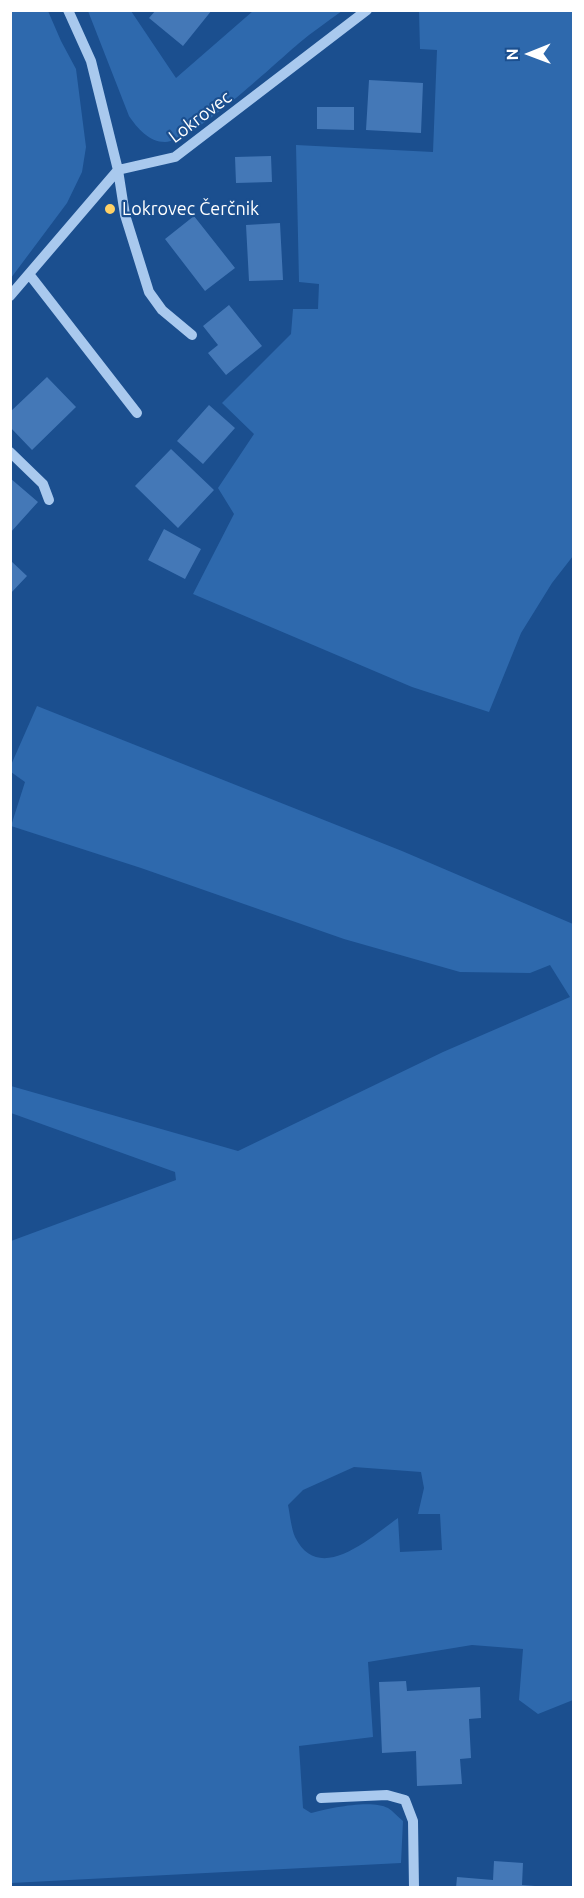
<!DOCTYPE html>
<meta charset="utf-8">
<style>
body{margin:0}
#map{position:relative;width:584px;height:1898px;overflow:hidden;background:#1b4f8f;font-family:Ubuntu,sans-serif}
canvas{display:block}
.frame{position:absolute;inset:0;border:12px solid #fff;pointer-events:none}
.north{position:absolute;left:500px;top:24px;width:60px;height:60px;-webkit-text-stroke:4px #1b4f8f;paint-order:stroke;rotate:269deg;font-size:16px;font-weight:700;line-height:24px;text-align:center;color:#fff}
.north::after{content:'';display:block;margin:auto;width:21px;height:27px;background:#fff;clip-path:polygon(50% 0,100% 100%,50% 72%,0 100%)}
</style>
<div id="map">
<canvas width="584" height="1898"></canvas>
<div class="frame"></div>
<div class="north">N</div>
</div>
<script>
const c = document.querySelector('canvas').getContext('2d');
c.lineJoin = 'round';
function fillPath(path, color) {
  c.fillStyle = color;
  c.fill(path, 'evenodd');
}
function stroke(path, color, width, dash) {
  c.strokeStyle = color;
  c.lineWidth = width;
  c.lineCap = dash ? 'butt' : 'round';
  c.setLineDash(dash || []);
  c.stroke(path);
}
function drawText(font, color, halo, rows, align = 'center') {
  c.font = font + ' Ubuntu,sans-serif';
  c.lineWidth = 4.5;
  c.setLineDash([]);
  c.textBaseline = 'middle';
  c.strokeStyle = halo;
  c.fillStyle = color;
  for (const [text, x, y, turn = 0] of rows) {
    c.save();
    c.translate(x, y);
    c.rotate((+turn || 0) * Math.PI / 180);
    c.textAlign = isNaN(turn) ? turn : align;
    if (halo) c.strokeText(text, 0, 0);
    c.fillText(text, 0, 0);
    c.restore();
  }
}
fillPath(new Path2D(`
 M11,10L48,11L61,41L76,69L86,147L82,172L67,203L11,278Z
 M88,11H131L176,78L253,11H342C327,22 312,32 298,44C273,65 194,141 165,142C149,142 137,128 129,116Z
 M419,11H573V556L552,583L521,633L489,712L412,687L193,594L234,514L218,488L254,434L222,403L291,334L293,309H318L319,284L299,282L296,145L433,152L437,50L420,49Z
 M37,706L402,851L573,924V1700L538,1714L519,1700L523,1649L472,1645L368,1662L373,1737L299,1746L303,1808L311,1813C329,1808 372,1799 388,1808C393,1811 398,1817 403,1821L401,1863L11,1883V1241L176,1180L175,1172L11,1113V1086L238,1151L443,1052L570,997L550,965L530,973L460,972L344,939L141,868L11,826L25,782L11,772V765ZM354,1467L421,1472L424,1488L418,1514H440L442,1550L400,1552L398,1518C371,1537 319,1586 295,1537C291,1527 290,1515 288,1505L303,1490Z`), '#2e69ad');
fillPath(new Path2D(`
 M156,10H212L183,46L149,18Z
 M369,80L423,83L421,133L366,130Z
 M317,107H354V130L317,129Z
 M271,156L272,182L236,183L235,157Z
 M194,216L235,268L205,291L165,239Z
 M280,223L283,280L249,281L246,225Z
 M229,305L262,346L226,375L208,353L218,345L203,326Z
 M47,377L76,407L32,450L10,427V412Z
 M209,405L235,428L203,464L177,441Z
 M171,449L214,490L178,528L135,486Z
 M10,478L38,502L10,533Z
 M164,529L201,549L185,579L148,560Z
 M10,560L27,576L10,594Z
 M406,1681L407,1691L480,1687L481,1718L469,1719L471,1758L460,1759L462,1784L417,1786L416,1751L382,1753L379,1682Z
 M494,1861L523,1863L522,1885L535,1886V1888H456L457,1877L493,1880Z`), '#4478b7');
stroke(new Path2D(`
 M68,10L91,61L118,170L125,215L149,292L162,310L192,335
 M118,170L175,157L367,10
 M29,274L137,413
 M10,296L118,170
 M10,452L43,484L49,500
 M321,1798L387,1795L405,1800L413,1821L414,1888`), '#a9c9ee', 10);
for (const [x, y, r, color] of [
 [110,209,6,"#ffd166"]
]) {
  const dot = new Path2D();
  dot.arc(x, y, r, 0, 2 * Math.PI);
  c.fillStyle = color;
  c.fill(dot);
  stroke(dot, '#1b4f8f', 2);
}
drawText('18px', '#fff', '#1b4f8f', [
 ["Lokrovec",200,117,-37]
]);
drawText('18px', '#fff', '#1b4f8f', [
 ["Lokrovec Čerčnik",122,209]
], 'left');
</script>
